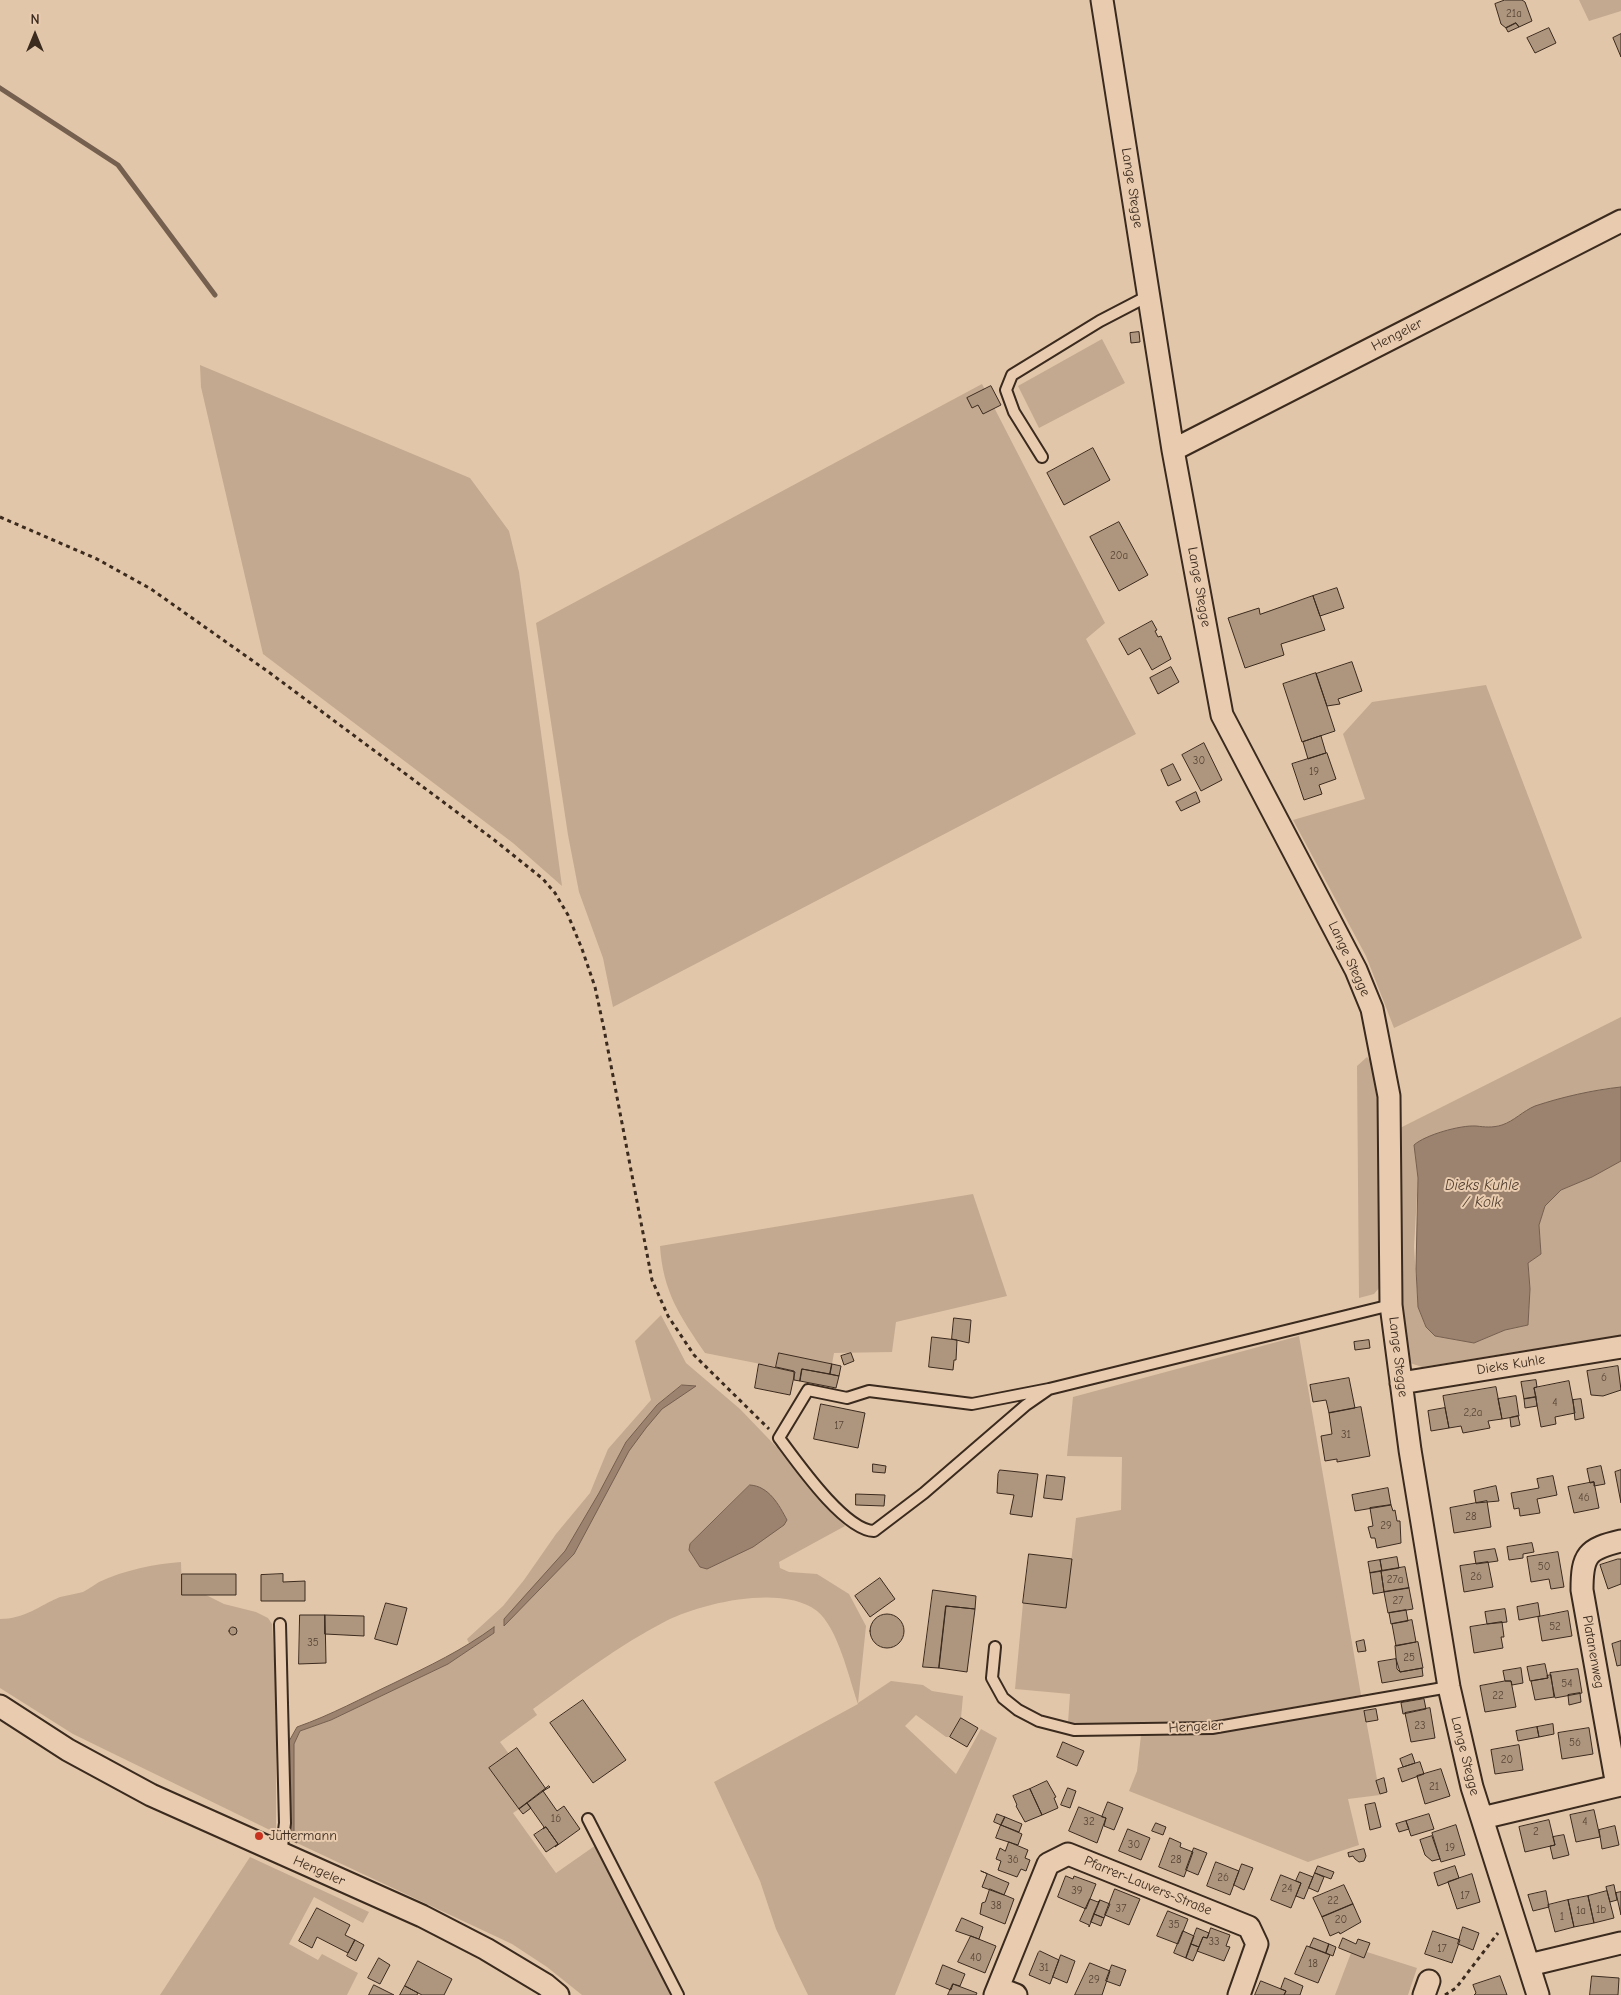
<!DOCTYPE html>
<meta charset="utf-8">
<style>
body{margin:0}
#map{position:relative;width:1621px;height:1995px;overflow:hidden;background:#e2c6a9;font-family:"Comic Neue",sans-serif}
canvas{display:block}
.north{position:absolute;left:10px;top:10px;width:50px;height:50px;-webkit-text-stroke:4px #e9ccaf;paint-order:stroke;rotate:0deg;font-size:14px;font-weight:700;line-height:20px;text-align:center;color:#3b2a1e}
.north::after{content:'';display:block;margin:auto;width:18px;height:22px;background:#3b2a1e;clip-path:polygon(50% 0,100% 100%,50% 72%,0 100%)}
</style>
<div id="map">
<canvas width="1621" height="1995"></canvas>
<div class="north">N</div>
</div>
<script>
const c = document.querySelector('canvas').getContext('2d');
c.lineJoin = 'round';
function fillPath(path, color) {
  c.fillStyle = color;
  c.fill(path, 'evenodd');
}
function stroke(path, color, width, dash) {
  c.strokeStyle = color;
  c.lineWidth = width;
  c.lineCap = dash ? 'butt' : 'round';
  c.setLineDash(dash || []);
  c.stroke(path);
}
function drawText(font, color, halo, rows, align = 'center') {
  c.font = font + ' "Comic Neue",sans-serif';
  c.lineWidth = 4;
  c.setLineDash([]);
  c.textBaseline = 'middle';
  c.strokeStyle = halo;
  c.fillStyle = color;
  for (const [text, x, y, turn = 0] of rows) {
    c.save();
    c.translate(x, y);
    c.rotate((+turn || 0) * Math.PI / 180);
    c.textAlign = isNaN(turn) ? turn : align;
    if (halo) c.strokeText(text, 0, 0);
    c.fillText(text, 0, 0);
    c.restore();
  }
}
fillPath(new Path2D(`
 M1579,0H1621V11L1589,21Z
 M1102,339L1125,383L1039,428L1018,386Z
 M200,365L470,478L509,531L519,572L562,886L513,843L263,654L201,387Z
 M982,384L1105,623L1086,639L1136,734L613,1007L603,958L579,892L568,835L536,623Z
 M1486,685L1582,938L1394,1028L1366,956L1293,820L1365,799L1343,734L1372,702Z
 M1621,1017V1087L1603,1089L1535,1107L1503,1125L1486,1128L1474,1126L1415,1153L1418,1178L1414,1247L1418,1307L1426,1327L1435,1336L1474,1343L1505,1330L1528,1325L1530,1289L1528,1263L1541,1254L1539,1225L1545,1206L1561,1190L1592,1177L1621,1161V1335L1422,1367L1410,1363L1399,1295L1400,1128Z
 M1367,1057L1374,1064L1381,1126L1382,1269L1380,1287L1374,1294L1359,1298L1357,1066Z
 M973,1194L1007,1296L896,1322L892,1352L834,1353L832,1364L779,1353L776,1367L705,1353C680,1316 663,1292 660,1246Z
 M661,1315L686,1363L740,1409L789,1460L819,1498L845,1526L779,1562L780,1568L789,1572L817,1574L849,1594L866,1626L858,1703L891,1681L923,1685L932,1691L963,1696L961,1718L950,1737H946L916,1715L905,1726L956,1774L981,1729L997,1738L895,1995H808L776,1929L760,1881L714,1782L858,1704C849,1678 838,1628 817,1611C782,1584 702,1603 666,1621C619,1645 576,1678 533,1709L537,1715L500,1742L509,1754L489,1768L519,1809L513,1813L556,1873L596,1845L671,1995H582L547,1967L512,1944L297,1843L294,1832V1744L300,1731L331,1720L448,1664L494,1633V1628L470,1645L467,1639L503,1606L524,1580L556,1534L590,1493L608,1449L651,1400L635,1341Z
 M1299,1336L1361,1695L1193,1725L1068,1723L1070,1694L1015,1689L1023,1603L1066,1607L1076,1518L1121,1510L1122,1457L1067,1456L1073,1397Z
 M181,1562L182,1595H206L224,1604L256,1612L268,1618L272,1624L276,1689V1833L73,1734L0,1688V1619C24,1619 39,1606 60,1597C68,1595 76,1594 83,1592C89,1589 94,1585 99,1582C125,1570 154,1564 181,1562Z
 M1364,1709L1380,1795L1348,1799L1359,1845L1308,1862L1129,1791L1137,1771L1141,1735L1210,1733Z
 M250,1857L369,1912L363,1923L314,1897L289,1944L318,1960L322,1954L358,1973L347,1995H160Z
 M1367,1952L1417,1968L1408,1995H1335L1351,1953L1364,1958Z`), '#c3a990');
const water = new Path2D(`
 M1621,1087V1161L1592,1177L1561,1190L1545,1206L1539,1225L1541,1254L1528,1263L1530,1289L1528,1325L1505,1330L1474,1343L1435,1336L1426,1327L1418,1307L1416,1269L1418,1178L1414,1145C1425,1135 1460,1125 1476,1126C1485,1127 1492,1128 1502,1125C1514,1121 1523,1111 1535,1106C1562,1097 1593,1090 1621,1087Z
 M682,1385L696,1386L662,1409L646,1428L629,1451L574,1554L504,1626V1619L565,1551L599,1493L626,1442L657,1405Z
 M750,1485C769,1486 779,1505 787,1520L784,1525L753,1547L707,1569L700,1567L689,1550L690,1544Z
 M494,1627V1633L448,1664L331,1720L300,1731L294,1744V1832L297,1843L291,1840L288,1743L297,1727C331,1715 362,1698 394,1683C429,1666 463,1650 494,1627Z`);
fillPath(water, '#9c836f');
stroke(water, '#755f4f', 1);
stroke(new Path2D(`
 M0,88L118,165L215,295`), '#755f4f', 5);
const building = new Path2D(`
 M1505,0H1522L1525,2L1532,21L1519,27L1516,23L1506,28L1501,24L1495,4Z
 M1516,23L1519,27L1508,32L1506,28Z
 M1549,28L1556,43L1535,53L1527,38Z
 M1621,34V57L1613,38Z
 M1139,332L1140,342L1131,343L1130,333Z
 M991,386L1001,405L983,414L978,405L972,408L967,398Z
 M1093,448L1110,480L1064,505L1047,473Z
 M1119,522L1148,575L1119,591L1090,537Z
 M1337,588L1344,608L1320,616L1313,596Z
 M1313,596L1325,630L1281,644L1284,655L1245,668L1228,618L1259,608L1260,614Z
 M1152,621L1157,630L1155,631L1158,637L1161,636L1171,659L1152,670L1140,648L1128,655L1119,639Z
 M1352,662L1362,691L1338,699L1340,704L1327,706L1316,674Z
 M1171,667L1179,682L1158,694L1150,678Z
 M1316,673L1335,731L1302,742L1283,684Z
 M1321,736L1326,753L1308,759L1303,742Z
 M1204,743L1222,780L1201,791L1182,755Z
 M1327,753L1336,779L1319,785L1322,794L1304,800L1292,764Z
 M1173,764L1181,780L1168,786L1161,770Z
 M1196,792L1200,802L1181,811L1176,802Z
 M954,1318L971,1320L969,1343L952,1339Z
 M932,1337L957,1340L956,1360H954L953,1370L929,1367Z
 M1369,1340L1370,1348L1355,1350L1354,1342Z
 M779,1353L832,1364L830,1374L802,1369L800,1381L794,1380V1371L776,1367Z
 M851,1353L854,1361L844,1365L841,1356Z
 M759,1364L795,1372L790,1395L755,1388Z
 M832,1364L841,1366L839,1376L830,1374Z
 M1618,1366L1621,1390L1603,1396L1591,1395L1587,1371Z
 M802,1369L839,1376L836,1388L800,1381Z
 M1349,1378L1355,1408L1329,1413L1326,1400L1313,1402L1310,1385Z
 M1536,1380L1537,1387L1534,1388L1536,1397L1524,1399L1521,1382Z
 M1569,1381L1575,1413L1555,1417L1556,1424L1541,1427L1534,1388Z
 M1496,1387L1502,1419L1488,1421L1490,1428L1463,1433L1461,1426L1449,1428L1443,1396Z
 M1516,1396L1519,1416L1502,1419L1498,1399Z
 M1536,1397L1537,1406L1525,1408L1524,1399Z
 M1581,1399L1584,1418L1575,1420L1573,1400Z
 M821,1404L865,1413L858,1448L814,1439Z
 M1361,1407L1370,1456L1337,1462V1459L1325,1461L1321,1436L1332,1434L1329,1413Z
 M1445,1408L1449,1428L1431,1431L1428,1411Z
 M1518,1416L1520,1425L1511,1427L1510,1418Z
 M873,1464L886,1466L885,1473L873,1472Z
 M1601,1466L1605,1484L1594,1486V1482L1590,1483L1587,1469Z
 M1000,1470L1038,1474L1032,1517L1010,1514L1014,1495L997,1493L998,1474Z
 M1621,1470V1503L1615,1472Z
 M1047,1475L1065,1477L1062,1500L1044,1498Z
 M1553,1476L1557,1495L1537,1499L1540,1513L1520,1516L1519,1508L1514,1509L1511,1493L1539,1488L1537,1479Z
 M1594,1482L1599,1508L1574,1513L1568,1487Z
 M1496,1486L1499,1501L1476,1503L1474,1491Z
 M1388,1488L1391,1505L1355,1511L1352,1495Z
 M856,1494L885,1495L884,1506L856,1505Z
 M1487,1501L1491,1527L1454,1533L1450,1508Z
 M1391,1505L1393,1511L1395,1510L1397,1521H1400L1401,1543L1377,1548L1375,1538H1371L1368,1527L1373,1526L1370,1508Z
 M1532,1543L1534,1552L1523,1554V1558L1509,1560L1507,1547Z
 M1495,1549L1498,1561L1476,1564L1474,1552Z
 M1558,1552L1564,1587L1551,1589L1549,1579L1531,1582L1527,1557Z
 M1029,1554L1072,1559L1066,1608L1023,1603Z
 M1397,1557L1399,1568L1382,1571L1380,1560Z
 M1618,1559H1621V1584L1608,1589L1600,1565Z
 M1380,1560L1382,1571L1370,1573L1368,1562Z
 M1488,1562L1493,1587L1464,1592L1460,1566Z
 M1405,1567L1409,1588L1384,1592L1381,1571Z
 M1381,1571L1384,1592L1373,1594L1370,1573Z
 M182,1574H236V1595H182Z
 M283,1574V1582L305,1581V1601H261V1575Z
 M880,1578L895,1599L870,1617L855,1596Z
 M1409,1588L1413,1609L1388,1613L1384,1592Z
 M933,1590L976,1596L975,1609L946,1606L939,1668L923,1667Z
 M386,1603L407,1608L397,1645L375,1639Z
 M1538,1603L1540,1616L1519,1620L1517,1607Z
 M946,1606L975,1609L967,1672L939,1668Z
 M1505,1609L1507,1622L1487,1624L1485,1612Z
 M1406,1610L1408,1621L1391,1624L1389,1613Z
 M1568,1611L1572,1636L1542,1641L1538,1617Z
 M870 1631a17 17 0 1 1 34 0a17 17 0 1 1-34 0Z
 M300,1615H325L326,1663L299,1664Z
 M325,1615L364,1616V1636L325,1634Z
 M1412,1620L1416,1642L1396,1646L1392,1624Z
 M1502,1622L1504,1637H1501L1503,1648L1474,1653L1470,1627Z
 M229 1631a4 4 0 1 1 8 0a4 4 0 1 1-8 0Z
 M1364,1640L1366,1651L1358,1652L1356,1642Z
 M1621,1641V1665L1617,1666L1612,1644Z
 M1418,1642L1423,1668L1400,1672L1397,1669L1395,1646Z
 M1396,1659L1400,1672L1422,1668L1423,1676L1382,1683L1378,1662Z
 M1545,1664L1548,1678L1530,1681L1527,1667Z
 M1521,1668L1523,1683L1512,1685L1511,1681H1505L1503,1671Z
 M1578,1669L1582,1693L1555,1698L1550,1673Z
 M1551,1675L1554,1697L1535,1700L1531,1681L1548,1678L1547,1676Z
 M1505,1681H1511L1516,1707L1485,1712L1480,1686Z
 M1580,1693L1581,1702L1569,1705L1568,1695Z
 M1424,1699L1426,1709L1403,1714L1401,1703Z
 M583,1700L626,1760L593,1783L550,1723Z
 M1430,1708L1435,1738L1411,1742L1405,1713Z
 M1376,1709L1378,1720L1366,1722L1364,1711Z
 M961,1718L978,1728L967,1747L950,1737Z
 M1553,1724L1554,1734L1539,1737L1537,1727Z
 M1537,1727L1539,1737L1518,1741L1516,1731Z
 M1589,1728L1593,1754L1562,1759L1558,1733Z
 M1063,1742L1084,1751L1077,1766L1057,1757Z
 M1519,1745L1523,1770L1495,1774L1491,1750Z
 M517,1748L546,1789L519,1809L489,1768Z
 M1412,1754L1415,1763L1403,1767L1400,1759Z
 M1420,1762L1424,1774L1402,1782L1398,1769Z
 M1441,1769L1450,1796L1425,1804L1417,1776Z
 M1384,1778L1387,1792L1380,1794L1376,1781Z
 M1047,1781L1056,1797L1054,1798L1058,1808L1042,1815L1030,1789Z
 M549,1786L550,1787L543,1791L557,1811L564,1806L580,1829L555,1847L558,1844L546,1827L543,1829L544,1827L527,1803Z
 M1068,1788L1076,1791L1070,1808L1061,1805Z
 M1030,1789L1042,1815L1025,1822L1016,1806L1017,1805L1013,1796Z
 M1108,1802L1123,1808L1114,1830L1104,1826L1106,1818L1102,1817Z
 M527,1803L531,1808L523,1814L519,1809Z
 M1375,1803L1381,1827L1370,1830L1365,1805Z
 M1079,1807L1106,1818L1097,1843L1069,1831Z
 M1594,1810L1600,1837L1576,1842L1570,1815Z
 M997,1814L1005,1817L1001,1825L994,1822Z
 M1429,1814L1434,1829L1411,1836L1406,1821Z
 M1005,1817L1022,1824L1019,1832L1001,1825Z
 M1549,1820L1555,1845L1525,1852L1519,1827Z
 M1406,1821L1409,1829L1399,1832L1396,1824Z
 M1156,1823L1166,1827L1163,1835L1152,1831Z
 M1001,1825L1022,1834L1018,1845L996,1838Z
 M1456,1825L1465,1855L1441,1862L1432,1833Z
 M1615,1826L1619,1845L1602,1849L1599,1830Z
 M546,1827L558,1844L546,1852L534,1835Z
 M1128,1829L1150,1838L1141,1860L1119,1851Z
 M1564,1835L1569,1855L1553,1859L1550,1846L1555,1845L1553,1837Z
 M1432,1836L1440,1859L1432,1861L1425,1855L1420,1840Z
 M1170,1838L1181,1843L1180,1847L1193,1852L1184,1877L1159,1867Z
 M1009,1842L1028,1850L1025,1858L1030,1860L1026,1871L1021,1869L1017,1877L998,1870L1001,1861L996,1859L1000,1848L1005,1851Z
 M1194,1848L1207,1853L1198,1875L1186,1870Z
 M1364,1849L1366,1856L1364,1861L1359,1862L1355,1859L1353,1856L1349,1857L1348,1853Z
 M1216,1862L1239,1871L1230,1895L1207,1886Z
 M1242,1864L1253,1868L1244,1890L1234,1885Z
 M1318,1866L1334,1872L1331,1879L1315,1873Z
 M1455,1866L1459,1878L1438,1886L1434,1873Z
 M981,1871L1009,1883L1004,1895L982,1887L987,1874Z
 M1300,1872L1313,1877L1304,1899L1296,1896L1301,1883L1296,1881Z
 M1315,1873L1324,1877L1318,1892L1309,1888Z
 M1472,1874L1480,1902L1457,1909L1448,1882Z
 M1281,1875L1301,1883L1291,1908L1271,1900Z
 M1066,1876L1073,1879L1074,1876L1096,1884L1086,1909L1058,1897Z
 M1344,1885L1353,1904L1322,1917L1313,1898Z
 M1614,1885L1617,1900L1610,1902L1606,1887Z
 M990,1889L1014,1899L1005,1924L980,1914L982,1903L985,1902Z
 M1115,1889L1140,1899L1129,1925L1105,1915Z
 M1546,1891L1549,1907L1533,1911L1528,1895Z
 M1607,1891L1614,1918L1594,1923L1588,1896Z
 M1621,1892V1915L1616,1893Z
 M1588,1896L1594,1923L1574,1927L1568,1900Z
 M1090,1899L1098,1902L1100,1900L1089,1927V1925L1080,1921Z
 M1100,1900L1110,1904L1104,1918L1094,1914Z
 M1568,1900L1574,1927L1555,1932L1548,1905Z
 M1353,1904L1361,1922L1340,1934L1339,1932L1330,1936L1322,1917Z
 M317,1908L350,1925L345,1935L355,1940L348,1953L317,1937L312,1948L299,1941Z
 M1168,1911L1188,1919L1178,1944L1157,1936Z
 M1094,1914L1104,1918L1101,1926L1091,1922Z
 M962,1918L983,1927L979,1939L956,1931Z
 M1463,1927L1479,1933L1473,1950L1458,1944Z
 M1197,1928L1209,1933L1207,1938L1203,1937L1199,1947L1191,1944Z
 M1211,1928L1230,1935L1226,1946L1230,1947L1224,1961L1197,1951L1203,1937L1207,1938Z
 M1183,1931L1194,1936L1186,1958L1174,1953Z
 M1433,1931L1460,1940L1452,1963L1425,1954Z
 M971,1936L996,1946L985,1973L958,1962Z
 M1314,1938L1329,1944L1326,1953L1310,1947Z
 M1343,1938L1356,1944L1358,1939L1370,1943L1364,1958L1339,1948Z
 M355,1940L364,1945L356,1961L347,1956Z
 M1191,1944L1199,1947L1193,1961L1186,1958Z
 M1329,1944L1336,1947L1333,1956L1326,1953Z
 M1307,1946L1330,1955L1318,1983L1295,1974Z
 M1040,1951L1059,1960L1050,1984L1029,1975L1038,1953Z
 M1061,1955L1075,1961L1067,1983L1053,1977Z
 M379,1958L390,1965L380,1984L368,1978Z
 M418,1961L452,1979L444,1995H422L405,1986Z
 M1090,1963L1110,1971L1102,1995H1075Z
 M943,1965L965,1974L960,1986L953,1984L951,1990L936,1984Z
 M1112,1965L1126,1970L1120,1986L1106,1981Z
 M1500,1976L1507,1995H1474L1476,1993L1473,1985Z
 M1592,1976L1619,1978L1618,1995H1590Z
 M1285,1978L1303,1986L1300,1995H1284L1286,1991L1281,1989Z
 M1261,1981L1286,1991L1284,1995H1255Z
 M953,1984L977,1993L976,1995H948Z
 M374,1985L394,1995H369Z
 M405,1986L418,1993L417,1995H400Z`);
fillPath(building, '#ae967e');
stroke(building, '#3b2a1e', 1);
const lane = new Path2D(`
 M1042,457L1014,412L1006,390L1012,375L1100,321L1150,295
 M1049,1389L972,1404L869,1391L847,1398L808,1390L779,1438C797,1462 844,1530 874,1531L924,1493L1026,1405L1049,1389L1391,1305
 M280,1624L285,1823L281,1854
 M995,1647L992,1678L1003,1698L1018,1710L1039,1721L1074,1730L1212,1728L1449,1687
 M588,1819L678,1995`);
const street = new Path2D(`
 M1102,0L1173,450L1222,715L1356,970L1372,1009L1389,1096L1391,1305L1410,1450L1449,1687L1472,1787L1538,1995
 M1173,450L1621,221
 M1401,1383L1621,1347
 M0,1706L68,1750L151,1795L422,1916L486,1949L546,1985L558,1995
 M1617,1786L1582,1590C1582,1555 1587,1549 1621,1541
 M1482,1818L1621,1785
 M1529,1965L1621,1943
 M998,1988L1016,1995
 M995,1995L1048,1864L1068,1854L1249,1927L1257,1944L1239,1995
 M1424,1995L1429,1981`);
stroke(lane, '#3b2a1e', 14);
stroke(street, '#3b2a1e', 25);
stroke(new Path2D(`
 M0,517L97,559L151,589L270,673L493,839L543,879L555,893L568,915L582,949L595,987L604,1029L652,1280L668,1316L694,1355L769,1429
 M1445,1995L1456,1988L1498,1933`), '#3b2a1e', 3, [4, 4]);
stroke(lane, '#e9ccaf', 10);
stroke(street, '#e9ccaf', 21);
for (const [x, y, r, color] of [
 [259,1836,5,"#c8321e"]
]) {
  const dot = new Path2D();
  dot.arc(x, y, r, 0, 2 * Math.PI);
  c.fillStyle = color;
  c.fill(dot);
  stroke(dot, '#e9ccaf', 2);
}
drawText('11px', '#584536', null, [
 ["21a",1514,14],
 ["20a",1119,556],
 ["30",1199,761],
 ["19",1314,772],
 ["6",1604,1378],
 ["4",1555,1403],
 ["2,2a",1473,1413],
 ["17",839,1426],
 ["31",1346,1435],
 ["46",1584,1498],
 ["28",1471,1517],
 ["29",1386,1526],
 ["50",1544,1567],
 ["26",1476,1577],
 ["27a",1395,1580],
 ["27",1398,1601],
 ["52",1555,1627],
 ["35",313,1643],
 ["25",1409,1658],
 ["54",1567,1684],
 ["22",1498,1696],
 ["23",1420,1726],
 ["56",1575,1743],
 ["20",1507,1760],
 ["21",1434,1787],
 ["16",556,1819],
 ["32",1089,1822],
 ["4",1585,1822],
 ["2",1536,1832],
 ["30",1134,1845],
 ["19",1450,1848],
 ["36",1013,1860],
 ["28",1176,1860],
 ["26",1223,1878],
 ["24",1287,1889],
 ["39",1077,1891],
 ["17",1465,1896],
 ["22",1333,1901],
 ["38",996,1906],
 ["37",1121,1909],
 ["1b",1601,1910],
 ["1a",1581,1911],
 ["1",1562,1917],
 ["20",1341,1920],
 ["35",1174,1925],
 ["33",1214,1942],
 ["17",1442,1949],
 ["40",976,1958],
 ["18",1313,1964],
 ["31",1044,1968],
 ["29",1094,1980]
]);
drawText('14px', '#3b2a1e', '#e9ccaf', [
 ["Lange Stegge",1132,188,81],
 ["Hengeler",1397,335,-27],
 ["Lange Stegge",1199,587,80],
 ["Lange Stegge",1349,959,65],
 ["Lange Stegge",1398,1357,83],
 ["Dieks Kuhle",1511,1365,-9],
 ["Platanenweg",1593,1652,80],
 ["Hengeler",1196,1727,-3],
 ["Lange Stegge",1465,1756,76],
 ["Hengeler",319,1871,24],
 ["Pfarrer-Lauvers-Straße",1148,1886,22]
]);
drawText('14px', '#3b2a1e', '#e9ccaf', [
 ["Jüttermann",269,1836]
], 'left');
drawText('italic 15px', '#4e3c2e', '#e9ccaf', [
 ["Dieks Kuhle",1482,1186],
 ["/ Kolk",1482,1203]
]);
</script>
